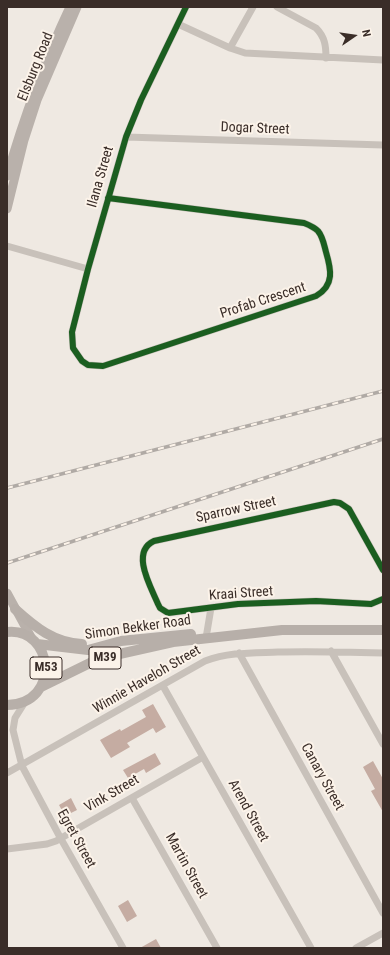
<!DOCTYPE html>
<style>
body{margin:0}
#map{position:relative;width:390px;height:955px;overflow:hidden;background:#efe9e2;font-family:"Roboto Condensed",sans-serif}
canvas{display:block}
.frame{position:absolute;inset:0;border:8px solid #3a2d28;pointer-events:none}
.north{position:absolute;left:334px;top:16px;width:40px;height:40px;-webkit-text-stroke:3px #fcf3e9;paint-order:stroke;rotate:77deg;font-size:11px;font-weight:700;line-height:16px;text-align:center;color:#3a2d28}
.north::after{content:'';display:block;margin:auto;width:14px;height:18px;background:#3a2d28;clip-path:polygon(50% 0,100% 100%,50% 72%,0 100%)}
</style>
<div id="map">
<canvas width="390" height="955"></canvas>
<div class="frame"></div>
<div class="north">N</div>
</div>
<script>
const c = document.querySelector('canvas').getContext('2d');
c.lineJoin = 'round';
function fillPath(path, color) {
  c.fillStyle = color;
  c.fill(path, 'evenodd');
}
function stroke(path, color, width, dash) {
  c.strokeStyle = color;
  c.lineWidth = width;
  c.lineCap = dash ? 'butt' : 'round';
  c.setLineDash(dash || []);
  c.stroke(path);
}
function drawText(font, color, halo, rows, align = 'center') {
  c.font = font + ' "Roboto Condensed",sans-serif';
  c.lineWidth = 4;
  c.setLineDash([]);
  c.textBaseline = 'middle';
  c.strokeStyle = halo;
  c.fillStyle = color;
  for (const [text, x, y, turn = 0] of rows) {
    c.save();
    c.translate(x, y);
    c.rotate((+turn || 0) * Math.PI / 180);
    c.textAlign = isNaN(turn) ? turn : align;
    if (halo) c.strokeText(text, 0, 0);
    c.fillText(text, 0, 0);
    c.restore();
  }
}
fillPath(new Path2D(`
 M153,704L166,727L156,733L153,728L127,743L130,747L111,758L100,740L120,729L121,731L146,717L142,710Z
 M155,753L161,764L146,773L144,769L128,778L123,770Z
 M373,761L383,779V812L371,791L375,789L363,767Z
 M71,798L77,810L65,816L59,805Z
 M128,900L137,916L127,922L118,906Z
 M156,939L161,948H140Z`), '#c5aca2');
stroke(new Path2D(`
 M277,7L316,28C325,37 326,46 326,58
 M178,24L230,48L245,53L383,60
 M230,48L253,7
 M126,137L383,145
 M108,198L304,223C309,225 314,227 318,231C323,237 324,245 326,252C331,269 335,285 316,296L103,366L88,365L82,361L73,348L72,332L88,269L126,137L141,100L186,7
 M7,246L88,269
 M383,570L349,509L340,503L334,502L154,541C130,552 151,587 158,604L160,608L168,613L238,604L316,601L371,604L383,599
 M206,638L211,608
 M331,651L383,744
 M239,653L383,913
 M163,686L311,948
 M25,702L15,718L13,730L22,766L61,839L123,948
 M7,773L205,661C229,652 253,653 278,652C313,651 348,652 383,653
 M132,798L217,948
 M7,849L47,844L56,841L203,757
 M356,948L383,933`), '#c8c1ba', 7);
stroke(new Path2D(`
 M7,176C24,117 44,62 70,7
 M7,209L24,140L37,100L77,7
 M7,593L32,639`), '#b9b1ab', 9);
stroke(new Path2D(`
 M15,609C35,627 54,643 82,644
 M7,632C54,627 62,704 7,705
 M37,644L88,650L121,641L191,634
 M41,687L92,662L115,655L173,642L282,630H383`), '#b7afa9', 10);
const rail = new Path2D(`
 M7,488L383,391
 M7,563L383,439`);
stroke(rail, '#b0aaa5', 3.5);
stroke(rail, '#fcf3e9', 2, [6]);
stroke(new Path2D(`
 M108,198L304,223C309,225 314,227 318,231C323,237 324,245 326,252C331,269 335,285 316,296L103,366L88,365L82,361L73,348L72,332L88,269L126,137L141,100L186,7
 M383,570L349,509L340,503L334,502L154,541C130,552 151,587 158,604L160,608L168,613L238,604L316,601L371,604L383,599`), '#1b5e20', 6);
for (const [x, y, w] of [
 [105,658,32],
 [46,668,32]
]) {
  const box = new Path2D();
  box.roundRect(x - w / 2, y - 11, w, 22, 3);
  c.fillStyle = '#fcf3e9';
  c.fill(box);
  stroke(box, '#3a2d28', 1);
}
drawText('bold 13px', '#3a2d28', null, [
 ["M39",105,658],
 ["M53",46,668]
]);
drawText('14px', '#3a2d28', '#fcf3e9', [
 ["Elsburg Road",36,67,-68],
 ["Dogar Street",255,129,2],
 ["Ilana Street",101,177,-74],
 ["Profab Crescent",263,301,-18],
 ["Sparrow Street",236,510,-12],
 ["Kraai Street",241,594,-4],
 ["Simon Bekker Road",138,628,-8],
 ["Winnie Haveloh Street",147,680,-30],
 ["Canary Street",322,777,61],
 ["Vink Street",112,794,-30],
 ["Arend Street",248,811,61],
 ["Egret Street",76,839,61],
 ["Martin Street",186,866,61]
]);
</script>
